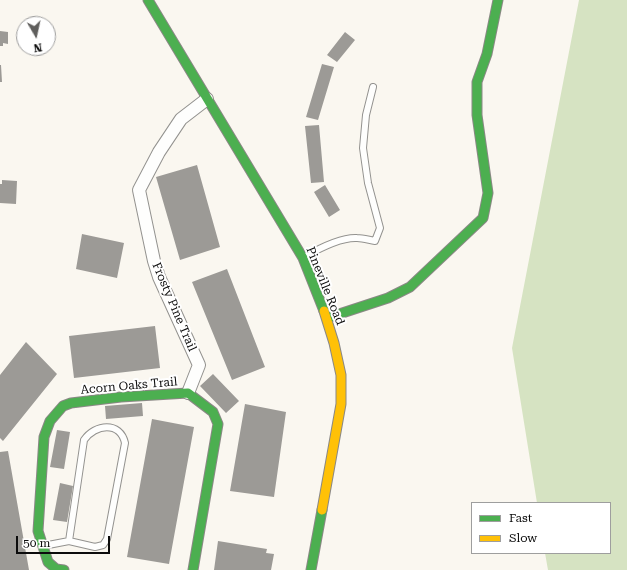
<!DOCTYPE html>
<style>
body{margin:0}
#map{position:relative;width:627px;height:570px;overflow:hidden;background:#faf7f0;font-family:"Roboto Serif",serif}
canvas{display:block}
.legend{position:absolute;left:471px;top:502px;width:140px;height:52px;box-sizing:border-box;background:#fff;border:1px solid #9e9e9e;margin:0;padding:5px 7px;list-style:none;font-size:12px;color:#0c0c0c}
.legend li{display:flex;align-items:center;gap:8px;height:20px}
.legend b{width:20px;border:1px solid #9e9e9e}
.north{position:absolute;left:16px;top:16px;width:40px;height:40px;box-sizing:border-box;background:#fff;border:1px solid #9e9e9e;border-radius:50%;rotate:171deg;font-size:11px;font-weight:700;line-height:16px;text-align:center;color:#0c0c0c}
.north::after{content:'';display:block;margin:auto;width:14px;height:18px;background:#5f5e5c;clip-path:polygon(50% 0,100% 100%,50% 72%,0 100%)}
.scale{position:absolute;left:16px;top:536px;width:94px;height:18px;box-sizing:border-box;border:2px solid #0c0c0c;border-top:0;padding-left:5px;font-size:12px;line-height:14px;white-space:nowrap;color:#0c0c0c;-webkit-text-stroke:3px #fff;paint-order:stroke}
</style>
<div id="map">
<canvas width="627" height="570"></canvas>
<ul class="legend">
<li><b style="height:5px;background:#4caf50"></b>Fast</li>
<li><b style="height:5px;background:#ffc107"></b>Slow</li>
</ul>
<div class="north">N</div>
<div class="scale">50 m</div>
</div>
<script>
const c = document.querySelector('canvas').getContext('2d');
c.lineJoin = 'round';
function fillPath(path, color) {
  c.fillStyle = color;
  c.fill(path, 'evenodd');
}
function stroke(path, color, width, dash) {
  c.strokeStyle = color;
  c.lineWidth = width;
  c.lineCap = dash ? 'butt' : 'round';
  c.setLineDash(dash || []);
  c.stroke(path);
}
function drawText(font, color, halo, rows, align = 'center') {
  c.font = font + ' "Roboto Serif",serif';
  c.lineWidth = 4;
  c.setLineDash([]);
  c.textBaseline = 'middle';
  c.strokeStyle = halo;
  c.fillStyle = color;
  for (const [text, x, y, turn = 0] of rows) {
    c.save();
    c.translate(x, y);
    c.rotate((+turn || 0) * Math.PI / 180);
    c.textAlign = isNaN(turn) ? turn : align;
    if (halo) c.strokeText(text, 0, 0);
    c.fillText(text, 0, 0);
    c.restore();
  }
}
fillPath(new Path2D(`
 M579,0H627V570H548L545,553H610V503H537L512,348Z`), '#d6e3c2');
fillPath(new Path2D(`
 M0,31L8,32V44L3,43V46H0Z
 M345,32L355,40L337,62L327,55Z
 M322,64L334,67L318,120L306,117Z
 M0,65H1L2,82H0Z
 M319,125L324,182L311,183L305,126Z
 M197,165L220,247L180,260L156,177Z
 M2,180L17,181L16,204L0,203V184H2Z
 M325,185L340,210L329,217L314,192Z
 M82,234L124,243L117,278L76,269Z
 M227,269L265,367L232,380L192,282Z
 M155,326L160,368L74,378L69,336Z
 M26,342L57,374L3,441L0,438V375Z
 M213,374L239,401L226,413L200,386Z
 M142,403L143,416L106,419L105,406Z
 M245,404L286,412L274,497L230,491Z
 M152,419L194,427L169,564L127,557Z
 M57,430L70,432L64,469L50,467Z
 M8,451L29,570H0V452Z
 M60,483L73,486L67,522L53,520Z
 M218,541L267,549L266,553L274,554L271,570H214Z`), '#9c9a96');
const lane = new Path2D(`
 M304,257C318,249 340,237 357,238C363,238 369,240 375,241L380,228L368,183L363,148L366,115L373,87
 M43,546L69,541L95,547L103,545L107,539L125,443C120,421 95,424 84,440L69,541`);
const street = new Path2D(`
 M188,393L199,365L159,277L154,261L139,190L159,152L181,119L207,99`);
const fast = new Path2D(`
 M148,0L303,258L324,311
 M327,318L388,298L410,287L483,218L488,193L477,115V82L487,54L498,0
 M64,570L56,569L48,562L38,531L44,437L50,421L63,406L71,403L121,397L188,393L213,412L218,424L193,570
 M311,570L322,510`);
const slow = new Path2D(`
 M322,510L341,404V375L334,343L324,311`);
stroke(lane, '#93928f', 8);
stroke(street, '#93928f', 14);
stroke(fast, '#8a8885', 11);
stroke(slow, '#8a8885', 11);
stroke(lane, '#fefefd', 6);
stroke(street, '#fefefd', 12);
stroke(fast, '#4caf50', 9);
stroke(slow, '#ffc107', 9);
drawText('12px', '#0c0c0c', '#fff', [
 ["Pineville Road",325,286,68],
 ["Frosty Pine Trail",174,307,67],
 ["Acorn Oaks Trail",129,386,-5]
]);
</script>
